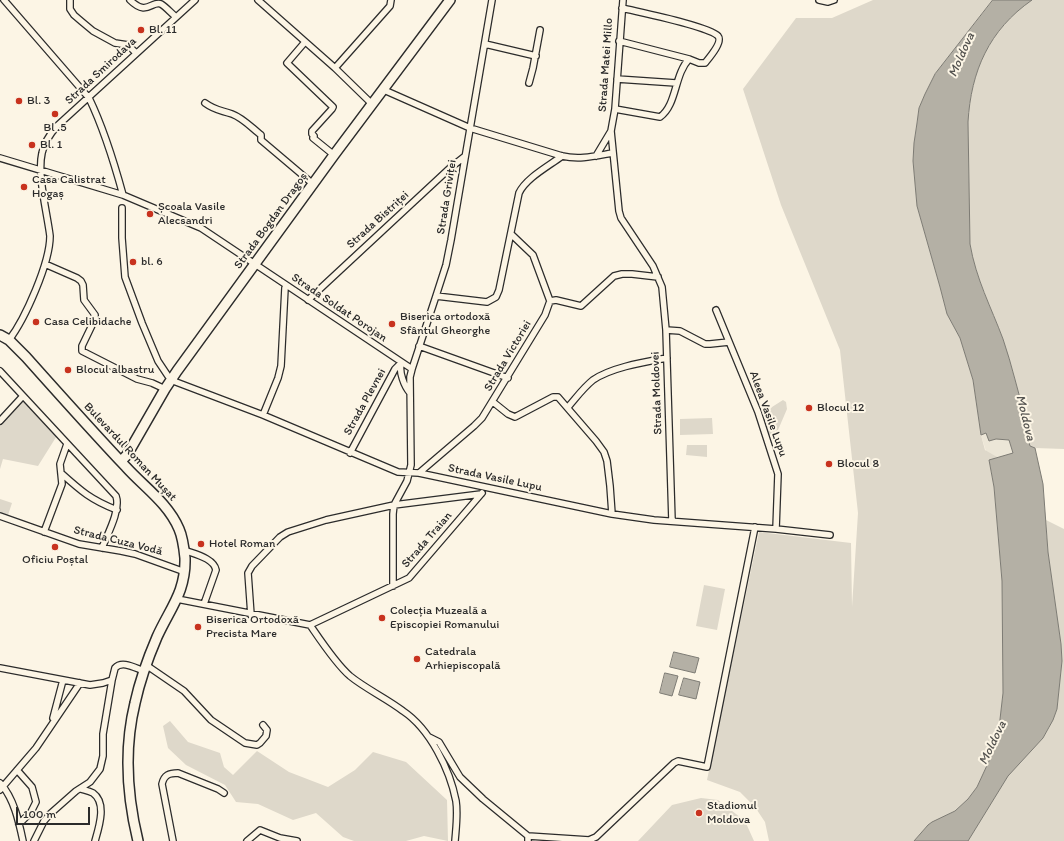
<!DOCTYPE html>
<meta charset="utf-8">
<style>
body{margin:0}
#map{position:relative;width:1064px;height:841px;overflow:hidden;background:#fcf5e5;font-family:Itim,sans-serif}
canvas{display:block}
.scale{position:absolute;left:16px;top:807px;width:74px;height:18px;box-sizing:border-box;border:2px solid #2b2b2b;border-top:0;padding-left:5px;font-size:12px;line-height:14px;white-space:nowrap;color:#2b2b2b;-webkit-text-stroke:3px #fcf5e5;paint-order:stroke}
</style>
<div id="map">
<canvas width="1064" height="841"></canvas>
<div class="scale">100 m</div>
</div>
<script>
const c = document.querySelector('canvas').getContext('2d');
c.lineJoin = 'round';
function fillPath(path, color) {
  c.fillStyle = color;
  c.fill(path, 'evenodd');
}
function stroke(path, color, width, dash) {
  c.strokeStyle = color;
  c.lineWidth = width;
  c.lineCap = dash ? 'butt' : 'round';
  c.setLineDash(dash || []);
  c.stroke(path);
}
function drawText(font, color, halo, rows, align = 'center') {
  c.font = font + ' Itim,sans-serif';
  c.lineWidth = 4;
  c.setLineDash([]);
  c.textBaseline = 'middle';
  c.strokeStyle = halo;
  c.fillStyle = color;
  for (const [text, x, y, turn = 0] of rows) {
    c.save();
    c.translate(x, y);
    c.rotate((+turn || 0) * Math.PI / 180);
    c.textAlign = isNaN(turn) ? turn : align;
    if (halo) c.strokeText(text, 0, 0);
    c.fillText(text, 0, 0);
    c.restore();
  }
}
fillPath(new Path2D(`
 M986,433L996,439L1009,440L1014,454L989,461L981,435Z`), '#ece6d7');
fillPath(new Path2D(`
 M873,0H993L935,74L925,94L919,108L917,123L914,143L913,161L917,206L940,287L947,314L960,338L973,380L981,435L985,450L997,457L989,461L994,487L1002,581L1003,693L999,728L994,749L989,761L977,787L968,799L955,811L928,825L914,841H769L765,822L755,807L740,792L707,780L759,532L851,543L852,607L858,513L840,350L781,205L743,89L796,18H832Z
 M1032,0H1064V449L1035,448L1030,446L1022,420L1026,419C1018,392 1012,365 1003,339C991,307 976,278 970,244L968,122C971,71 989,30 1032,0Z
 M23,396L58,434L38,466L3,459L0,469V421Z
 M783,400L786,402L787,409L778,430L767,436L764,427L763,416L772,407Z
 M712,418L713,434L680,435V419Z
 M687,445H707V457L686,455Z
 M0,499L12,503L7,518L0,517Z
 M1046,520L1064,529V841H968L1008,775L1043,738L1049,728L1057,709L1062,661L1061,644L1048,552Z
 M704,585L725,589L717,630L696,626Z
 M170,721L188,742L220,753L224,767L233,775L257,751L289,772L328,787L355,770L373,752L406,762L447,800L448,841L424,836L406,841H354L343,837L316,813L293,820L258,804L236,802L225,785L186,765L168,748L163,726Z
 M701,798L718,800L745,821L754,841H638L672,805Z`), '#ded8ca');
const water = new Path2D(`
 M993,0H1032C989,30 971,71 968,122L970,244C976,279 991,307 1003,339C1012,365 1018,393 1026,419L1022,420L1030,446L1035,448L1043,484L1048,552L1061,644L1062,661L1057,709L1053,720L1043,738L1008,776L968,841H914L928,825L932,822L955,811L968,799L977,787L989,761L994,749L999,728L1003,693L1002,581L994,487L989,460L1013,453L1009,440L996,439L989,441L986,433L981,435L973,380L960,338L947,314L940,287L917,206L913,161L914,143L917,123L919,108L925,94L935,74Z
 M674,652L699,658L695,673L670,667Z
 M665,673L678,676L672,696L660,693Z
 M684,678L700,682L696,699L679,695Z`);
fillPath(water, '#b4b0a5');
stroke(water, '#7d7b74', 1);
const minor = new Path2D(`
 M4,0L89,98C104,129 114,162 123,195
 M70,0V9L74,15L81,21L93,31L115,43L128,45L136,53
 M130,0C147,17 152,0 161,4C166,7 171,13 176,17
 M258,0L335,68L372,104
 M623,0L615,109L611,131L619,211L621,218L653,266L662,287L666,330L672,521
 M819,0L828,2L834,0
 M619,41L689,59
 M305,42L287,63L333,107L332,109L312,131V134L314,136L313,138L334,155
 M485,44L536,56
 M335,68L390,6L391,0
 M617,79L676,83
 M529,83L533,68L540,30
 M384,90L470,128L562,156C580,160 595,156 613,153
 M205,103C216,111 221,110 232,114C243,118 252,128 261,135V140L313,184
 M615,109L660,117C677,105 674,75 689,59L699,63H705C709,58 723,42 718,36C709,26 638,12 622,8
 M596,156L611,131
 M0,158L123,195L201,228L412,369
 M122,208V238L125,277L142,323L158,361L168,376L176,382L263,415L398,472L419,473L612,514L654,520L776,529L830,535
 M45,264L77,278L81,281L83,285L84,300L95,315V319L82,346V351L137,379L152,383L165,389
 M436,296L487,302L496,297L499,290L519,193C526,178 549,166 562,156
 M308,300L450,168L464,157
 M550,301L556,300L581,306L614,276L622,274H632L658,277
 M716,310L758,412L778,474L776,529
 M666,330L680,331L705,344H710L729,342
 M9,340C25,319 50,263 50,236C47,212 37,175 42,153C44,143 50,134 57,126L195,0
 M419,346L508,378
 M401,364C399,372 404,386 410,393
 M0,371L116,496C121,510 107,535 102,548
 M493,402L508,414L515,417L553,397H558L596,441L604,452L607,461L610,486L612,514
 M568,407C576,398 583,388 593,380C612,367 645,362 667,358
 M263,415L278,378L281,366L285,288L287,286
 M0,421L23,396
 M350,453L395,369L401,363
 M61,473C81,491 91,500 117,510
 M419,473L474,426L482,418L545,315L550,301L533,255L511,234
 M0,516L79,544L121,551L135,554L185,572
 M44,532L62,484L60,464L67,444
 M184,550C194,554 214,558 216,570L204,604
 M393,586V514L394,505L407,481L411,465L410,377L412,369L436,296L446,265L451,240L492,0
 M177,599L310,625C321,641 336,664 350,676C366,689 386,698 403,711C430,729 450,770 456,801C458,814 456,828 455,841
 M251,615L248,573L252,566L280,537L288,532L326,520L394,505L481,494
 M310,625L409,578L482,493
 M146,665L184,691L211,720L245,743L257,745L260,743L266,736L267,730L263,725
 M0,668L90,685L103,683L112,680L115,668C122,660 135,668 144,671
 M53,718L63,680
 M429,737L439,742L460,777L483,799L528,836V841
 M17,770L32,787L36,802L31,812L19,824
 M0,783C14,798 19,822 23,841
 M81,789C84,790 89,791 93,793C107,803 99,827 95,841
 M0,790L36,748L80,683
 M528,836L589,840L596,837L674,763L678,761L707,767L755,527
 M34,841L44,821L50,814L76,791L90,782L100,769L103,756V734L112,680
 M173,841L162,784C164,775 169,773 178,773L218,789L224,793
 M247,841L260,830L280,838L297,841`);
const primary = new Path2D(`
 M0,335L9,340L26,357C59,394 92,431 126,467C144,487 168,503 179,529C183,538 184,548 185,558C186,592 170,608 157,637C148,658 140,680 135,703C124,748 127,796 138,841
 M121,461L127,455L165,389L177,371L334,155L450,0`);
stroke(minor, '#2b2b2b', 8);
stroke(primary, '#2b2b2b', 12);
stroke(minor, '#fcf5e5', 5.5);
stroke(primary, '#fcf5e5', 9);
for (const [x, y, r, color] of [
 [141,30,4,"#c8321e"],
 [19,101,4,"#c8321e"],
 [55,114,4,"#c8321e"],
 [32,145,4,"#c8321e"],
 [24,187,4,"#c8321e"],
 [150,214,4,"#c8321e"],
 [133,262,4,"#c8321e"],
 [36,322,4,"#c8321e"],
 [392,324,4,"#c8321e"],
 [68,370,4,"#c8321e"],
 [809,408,4,"#c8321e"],
 [829,464,4,"#c8321e"],
 [201,544,4,"#c8321e"],
 [55,547,4,"#c8321e"],
 [382,618,4,"#c8321e"],
 [198,627,4,"#c8321e"],
 [417,659,4,"#c8321e"],
 [699,813,4,"#c8321e"]
]) {
  const dot = new Path2D();
  dot.arc(x, y, r, 0, 2 * Math.PI);
  c.fillStyle = color;
  c.fill(dot);
  stroke(dot, '#fcf5e5', 1.5);
}
drawText('12px', '#2b2b2b', '#fcf5e5', [
 ["Bl. 11",149,30],
 ["Bl. 3",27,101],
 ["Bl .5",55,128,"center"],
 ["Bl. 1",40,145],
 ["Casa Calistrat",32,180],
 ["Hogaș",32,194],
 ["Școala Vasile",158,207],
 ["Alecsandri",158,221],
 ["bl. 6",141,262],
 ["Biserica ortodoxă",400,317],
 ["Sfântul Gheorghe",400,331],
 ["Casa Celibidache",44,322],
 ["Blocul albastru",76,370],
 ["Blocul 12",817,408],
 ["Blocul 8",837,464],
 ["Hotel Roman",209,544],
 ["Oficiu Poștal",55,560,"center"],
 ["Colecția Muzeală a",390,611],
 ["Episcopiei Romanului",390,625],
 ["Biserica Ortodoxă",206,620],
 ["Precista Mare",206,634],
 ["Catedrala",425,652],
 ["Arhiepiscopală",425,666],
 ["Stadionul",707,806],
 ["Moldova",707,820]
], 'left');
drawText('12px', '#2b2b2b', '#fcf5e5', [
 ["Strada Matei Millo",606,65,-86],
 ["Strada Smirodava",101,71,-43],
 ["Strada Griviței",447,197,-81],
 ["Strada Bistriței",378,220,-42],
 ["Strada Bogdan Dragoș",271,221,-54],
 ["Strada Soldat Porojan",339,308,34],
 ["Strada Victoriei",508,356,-59],
 ["Strada Moldovei",657,393,-92],
 ["Strada Plevnei",365,402,-61],
 ["Aleea Vasile Lupu",768,414,70],
 ["Bulevardul Roman Mușat",130,452,47],
 ["Strada Vasile Lupu",495,478,12],
 ["Strada Traian",427,540,-49],
 ["Strada Cuza Vodă",118,541,14]
]);
drawText('italic 13px', '#545350', '#fcf5e5', [
 ["Moldova",962,55,-66],
 ["Moldova",1025,418,76],
 ["Moldova",993,743,-64]
]);
</script>
